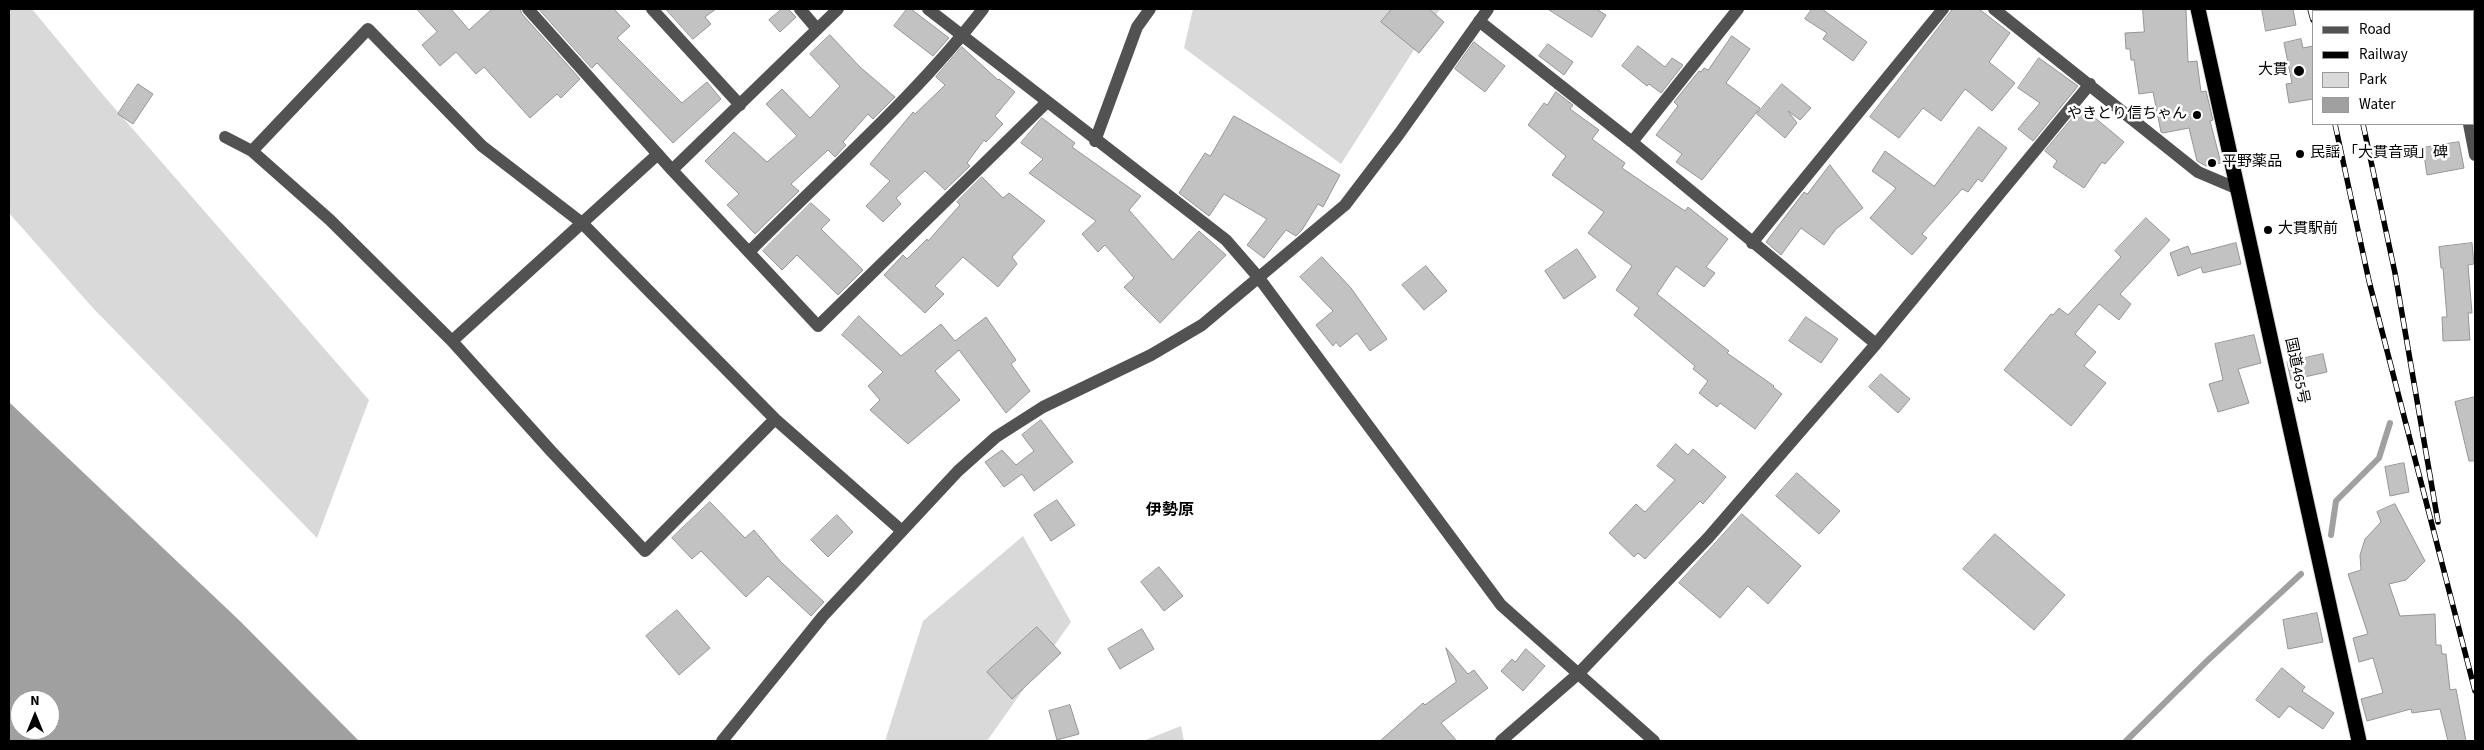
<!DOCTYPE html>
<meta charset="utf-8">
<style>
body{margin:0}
#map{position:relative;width:2484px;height:750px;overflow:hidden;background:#fff;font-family:"Source Sans 3",sans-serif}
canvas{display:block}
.frame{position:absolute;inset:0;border:10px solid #000;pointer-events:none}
.legend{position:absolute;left:2312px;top:10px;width:162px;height:115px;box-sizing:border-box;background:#fff;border:1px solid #999;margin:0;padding:6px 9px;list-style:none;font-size:15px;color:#000}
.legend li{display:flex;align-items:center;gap:10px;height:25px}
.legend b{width:25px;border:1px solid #999}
.north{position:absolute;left:10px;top:690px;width:50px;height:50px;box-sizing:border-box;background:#fff;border:1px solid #999;border-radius:50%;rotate:0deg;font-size:14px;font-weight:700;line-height:20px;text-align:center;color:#000}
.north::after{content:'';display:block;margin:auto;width:18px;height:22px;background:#000;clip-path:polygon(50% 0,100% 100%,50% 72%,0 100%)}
</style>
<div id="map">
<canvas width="2484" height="750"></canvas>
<div class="frame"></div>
<ul class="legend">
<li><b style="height:6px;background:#525252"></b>Road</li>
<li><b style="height:6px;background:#000"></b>Railway</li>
<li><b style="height:14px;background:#d9d9d9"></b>Park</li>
<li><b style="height:14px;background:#a0a0a0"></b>Water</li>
</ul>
<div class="north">N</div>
</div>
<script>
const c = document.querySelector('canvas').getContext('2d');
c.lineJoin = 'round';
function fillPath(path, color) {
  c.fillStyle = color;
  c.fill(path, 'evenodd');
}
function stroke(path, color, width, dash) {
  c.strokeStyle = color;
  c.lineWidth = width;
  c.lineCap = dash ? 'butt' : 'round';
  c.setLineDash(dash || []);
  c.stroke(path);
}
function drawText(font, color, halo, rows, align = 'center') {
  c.font = font + ' "Source Sans 3","Noto Sans JP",sans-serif';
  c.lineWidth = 5;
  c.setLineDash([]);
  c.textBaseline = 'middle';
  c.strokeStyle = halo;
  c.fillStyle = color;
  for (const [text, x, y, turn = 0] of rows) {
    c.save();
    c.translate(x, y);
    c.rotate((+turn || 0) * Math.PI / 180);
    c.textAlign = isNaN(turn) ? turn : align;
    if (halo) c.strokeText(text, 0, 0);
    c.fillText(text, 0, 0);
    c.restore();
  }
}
fillPath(new Path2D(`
 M9,9H32L104,96L369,400L317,538L92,307L9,213Z
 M1193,9H1440L1341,164L1184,48Z
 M1023,536L1071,622L987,741H885L923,621Z
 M1181,726L1184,741H1143Z`), '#d9d9d9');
fillPath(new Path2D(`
 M9,402L241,622L359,741H9ZM20,700H50V730H20Z`), '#a0a0a0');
stroke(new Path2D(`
 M2331,535L2336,501L2379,458L2390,423
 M2126,741L2207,661L2301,574`), '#a0a0a0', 6);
const building = new Path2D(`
 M417,9H451L469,30L492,9H520L522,14L580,79L561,98L557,94L530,118L484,67L476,74L456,52L440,66L422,45L437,32Z
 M539,9H614L630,26L617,38L682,103L707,82L721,99L673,143L597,63L592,68Z
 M666,9H716L705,17L711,24L693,39Z
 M782,9H788L796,17L780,32L769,20Z
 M907,9H911L949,38L933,56L894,26Z
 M1392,9H1429L1444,22L1419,53L1381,22Z
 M1548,9H1596L1606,15L1592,37Z
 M1812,9H1822L1867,42L1853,61L1823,39L1827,33L1805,19Z
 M1953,9H1979L2010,33L1989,62L2015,83L1992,111L1965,89L1941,121L1923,108L1899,138L1870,117Z
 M2143,9H2186L2188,62L2197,61L2201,92L2206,91L2213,120L2210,121L2221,163L2206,166L2197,161L2189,128L2163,133L2161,132L2153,92L2139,94L2134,60H2131L2130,49H2126L2125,33L2144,32Z
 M2262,9H2293L2296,25L2266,31Z
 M830,35L860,67L895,97L873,119L868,114L843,142L846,145L835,157L828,150L791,184L799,191L755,234L727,205L739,194L705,161L734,132L767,162L797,136L766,104L782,89L810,118L840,86L810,54Z
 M1732,36L1750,49L1726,83L1760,108L1702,180L1676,162L1682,154L1656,135L1678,106L1674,102L1699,71L1701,72L1704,68L1708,70Z
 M2301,39L2303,48L2313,46V99L2289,103L2286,84L2292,83L2284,43Z
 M1474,42L1505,66L1485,92L1455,69Z
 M1548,44L1573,62L1564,75L1539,56Z
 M1638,46L1665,67L1672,58L1683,65L1661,93L1649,84L1647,86L1622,66Z
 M962,47L998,80L999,79L1015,92L995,116L1003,124L986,142L984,140L967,163L970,166L945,190L925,171L896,198L901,204L883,222L866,206L890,181L870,164L913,112L915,114L941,89L945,85L936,77Z
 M2039,58L2078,86L2033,141L2018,129L2040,103L2018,88Z
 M138,84L153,94L133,124L118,114Z
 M1782,84L1811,108L1800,120L1788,111L1797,123L1785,138L1757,114Z
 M1556,92L1573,105L1570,109L1599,130L1592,139L1625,163L1622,168L1685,211L1688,207L1728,239L1706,267L1715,273L1704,287L1676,266L1657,294L1729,351L1727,353L1774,386L1773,387L1782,394L1755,429L1720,403L1717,407L1699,393L1708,381L1693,369L1695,366L1634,315L1639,308L1616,290L1632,266L1588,233L1604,212L1552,175L1566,156L1528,125L1544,103L1547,105Z
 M2082,107L2124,142L2105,164L2102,162L2084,188L2053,167L2057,161L2045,151Z
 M1234,116L1340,175L1323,207L1318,204L1302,230L1296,236L1286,230L1264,258L1247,245L1267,219L1224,194L1209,216L1179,193L1205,153L1210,156Z
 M1042,118L1075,143L1072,147L1141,196L1129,210L1173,260L1199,231L1226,255L1160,323L1124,287L1134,278L1105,245L1098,252L1082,234L1096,221L1029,173L1043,159L1021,143Z
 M1979,127L2007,148L1982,182L1978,179L1968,192L1962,189L1922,234L1927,238L1912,255L1870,218L1896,188L1872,171L1885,151L1934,186Z
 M2459,142L2464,168L2427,175L2423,148Z
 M1830,165L1863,208L1836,229L1824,245L1801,228L1781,255L1766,242L1804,192L1807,194Z
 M982,177L1003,198L1009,193L1045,221L1012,257L1017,264L998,287L963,257L935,286L944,294L925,313L884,275L903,255L907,259L927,239L928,241L960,205L957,202Z
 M811,203L830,220L821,229L863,270L838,295L797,255L782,270L763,251Z
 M2146,218L2170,240L2120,294L2131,304L2119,320L2099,304L2075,334L2096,352L2084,366L2106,383L2071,426L2004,370L2051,314L2053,315L2059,308L2068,315L2121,257L2115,251Z
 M2236,243L2241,264L2203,273L2201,267L2178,276L2170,253L2188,246L2191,254Z
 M2472,243L2474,264L2468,265L2472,313H2468L2470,340L2443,341L2442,317H2447L2443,268H2441L2439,247Z
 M1577,249L1596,277L1564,299L1545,271Z
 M1322,257L1351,288L1387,339L1370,351L1357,333L1340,347L1336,342L1333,346L1316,325L1333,311L1300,277Z
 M1426,266L1447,291L1424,310L1402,285Z
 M859,316L901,356L941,324L955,341L986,317L1016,360L1011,364L1030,391L1006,413L959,350L935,371L960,400L908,444L870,410L880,400L868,386L883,372L842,335Z
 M1806,317L1838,339L1821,363L1789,341Z
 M2254,335L2261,363L2238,369L2249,403L2218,412L2209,384L2223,380L2215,344Z
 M2323,354L2327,372L2291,380L2287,362Z
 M1881,374L1910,399L1898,413L1869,387Z
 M2475,397V461H2469L2455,402Z
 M1041,420L1073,462L1034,491L1022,474L1004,487L985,462L1002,450L1016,465L1034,451L1022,435Z
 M1676,444L1688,455L1693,449L1726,477L1703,504L1700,501L1645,559L1638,553L1634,557L1609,533L1636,504L1645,512L1675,480L1657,466Z
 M2404,463L2409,492L2390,496L2385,467Z
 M1797,473L1840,511L1819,534L1776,496Z
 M1057,500L1075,525L1051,541L1034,515Z
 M710,502L745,538L754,530L781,562L824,602L811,616L768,576L746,597L701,551L692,559L672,538Z
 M2395,504L2425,561L2406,580L2389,584L2400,616L2435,614L2436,645H2441L2442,654H2446L2450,690L2456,689L2466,741H2448L2440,709L2412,713L2411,709L2367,721L2361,699L2383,693L2373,658L2359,662L2353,638L2368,634L2348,574L2361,570L2360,555L2365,539L2381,522L2377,512Z
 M1742,514L1801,566L1768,604L1748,586L1720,618L1679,583Z
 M837,515L853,532L828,557L811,540Z
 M1995,534L2065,595L2034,630L1963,569Z
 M1159,567L1183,596L1164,611L1141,582Z
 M677,610L710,648L679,675L646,636Z
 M2317,613L2323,642L2288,649L2283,620Z
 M1037,627L1061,653L1012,699L987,672Z
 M1142,629L1154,649L1120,669L1108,649Z
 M1446,648L1468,674L1474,670L1488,688L1441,723L1457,741H1380L1423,703L1425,705L1456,682Z
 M1526,649L1545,666L1523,691L1501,671L1512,659L1515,662Z
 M2282,668L2305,687L2302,691L2334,713L2323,729L2289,706L2279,718L2256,700Z
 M1070,705L1079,734L1057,740L1049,711Z`);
fillPath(building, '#c2c2c2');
stroke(building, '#969696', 1);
const highway = new Path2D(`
 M2198,9L2359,741`);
stroke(highway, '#dbdbdb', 17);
stroke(new Path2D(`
 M528,9L672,170L818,326L1047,102
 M652,9L740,105
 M800,9L817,29
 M928,9L1226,240L1259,278L1501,605L1654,741
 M1994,9L2198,172L2238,189
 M2447,9V11
 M1479,21L1632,142L1876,344
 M2469,124L2475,155
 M225,137L252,151L330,220L452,341L551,451L645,551L775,419
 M1095,141L1137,27L1150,9
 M1632,142L1738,9
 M252,151L368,29L482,146L582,223L775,419L902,531
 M672,170L838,9
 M1752,243L1943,9
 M749,252C827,173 916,96 983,9
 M452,341L658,154
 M722,741L823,616L958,471L996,437L1043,407L1151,355L1202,325L1345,205L1399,134L1488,9
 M1501,741L1578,674L1708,538L1876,344L2090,84`), '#525252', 12);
stroke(highway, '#000', 15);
const rail = new Path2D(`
 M2310,9L2313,20
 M2338,9V11
 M2335,124L2369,281L2475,691
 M2363,124L2395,273L2438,522`);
stroke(rail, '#000', 5.5);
stroke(rail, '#fff', 4, [11]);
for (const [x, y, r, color] of [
 [2299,71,6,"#000"],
 [2197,115,5,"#000"],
 [2300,154,5,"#000"],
 [2212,163,5,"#000"],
 [2268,230,5,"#000"]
]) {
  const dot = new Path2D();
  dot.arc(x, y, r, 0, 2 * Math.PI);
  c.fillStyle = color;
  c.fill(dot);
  stroke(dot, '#fff', 2);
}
drawText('15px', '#000', '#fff', [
 ["大貫",2288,71,"right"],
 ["やきとり信ちゃん",2187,115,"right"],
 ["民謡 「大貫音頭」碑",2310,154],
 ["平野薬品",2222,163],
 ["大貫駅前",2278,230]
], 'left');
drawText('15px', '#000', '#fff', [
 ["国道465号",2296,371,78]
]);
drawText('bold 16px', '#000', '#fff', [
 ["伊勢原",1170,511]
]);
</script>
